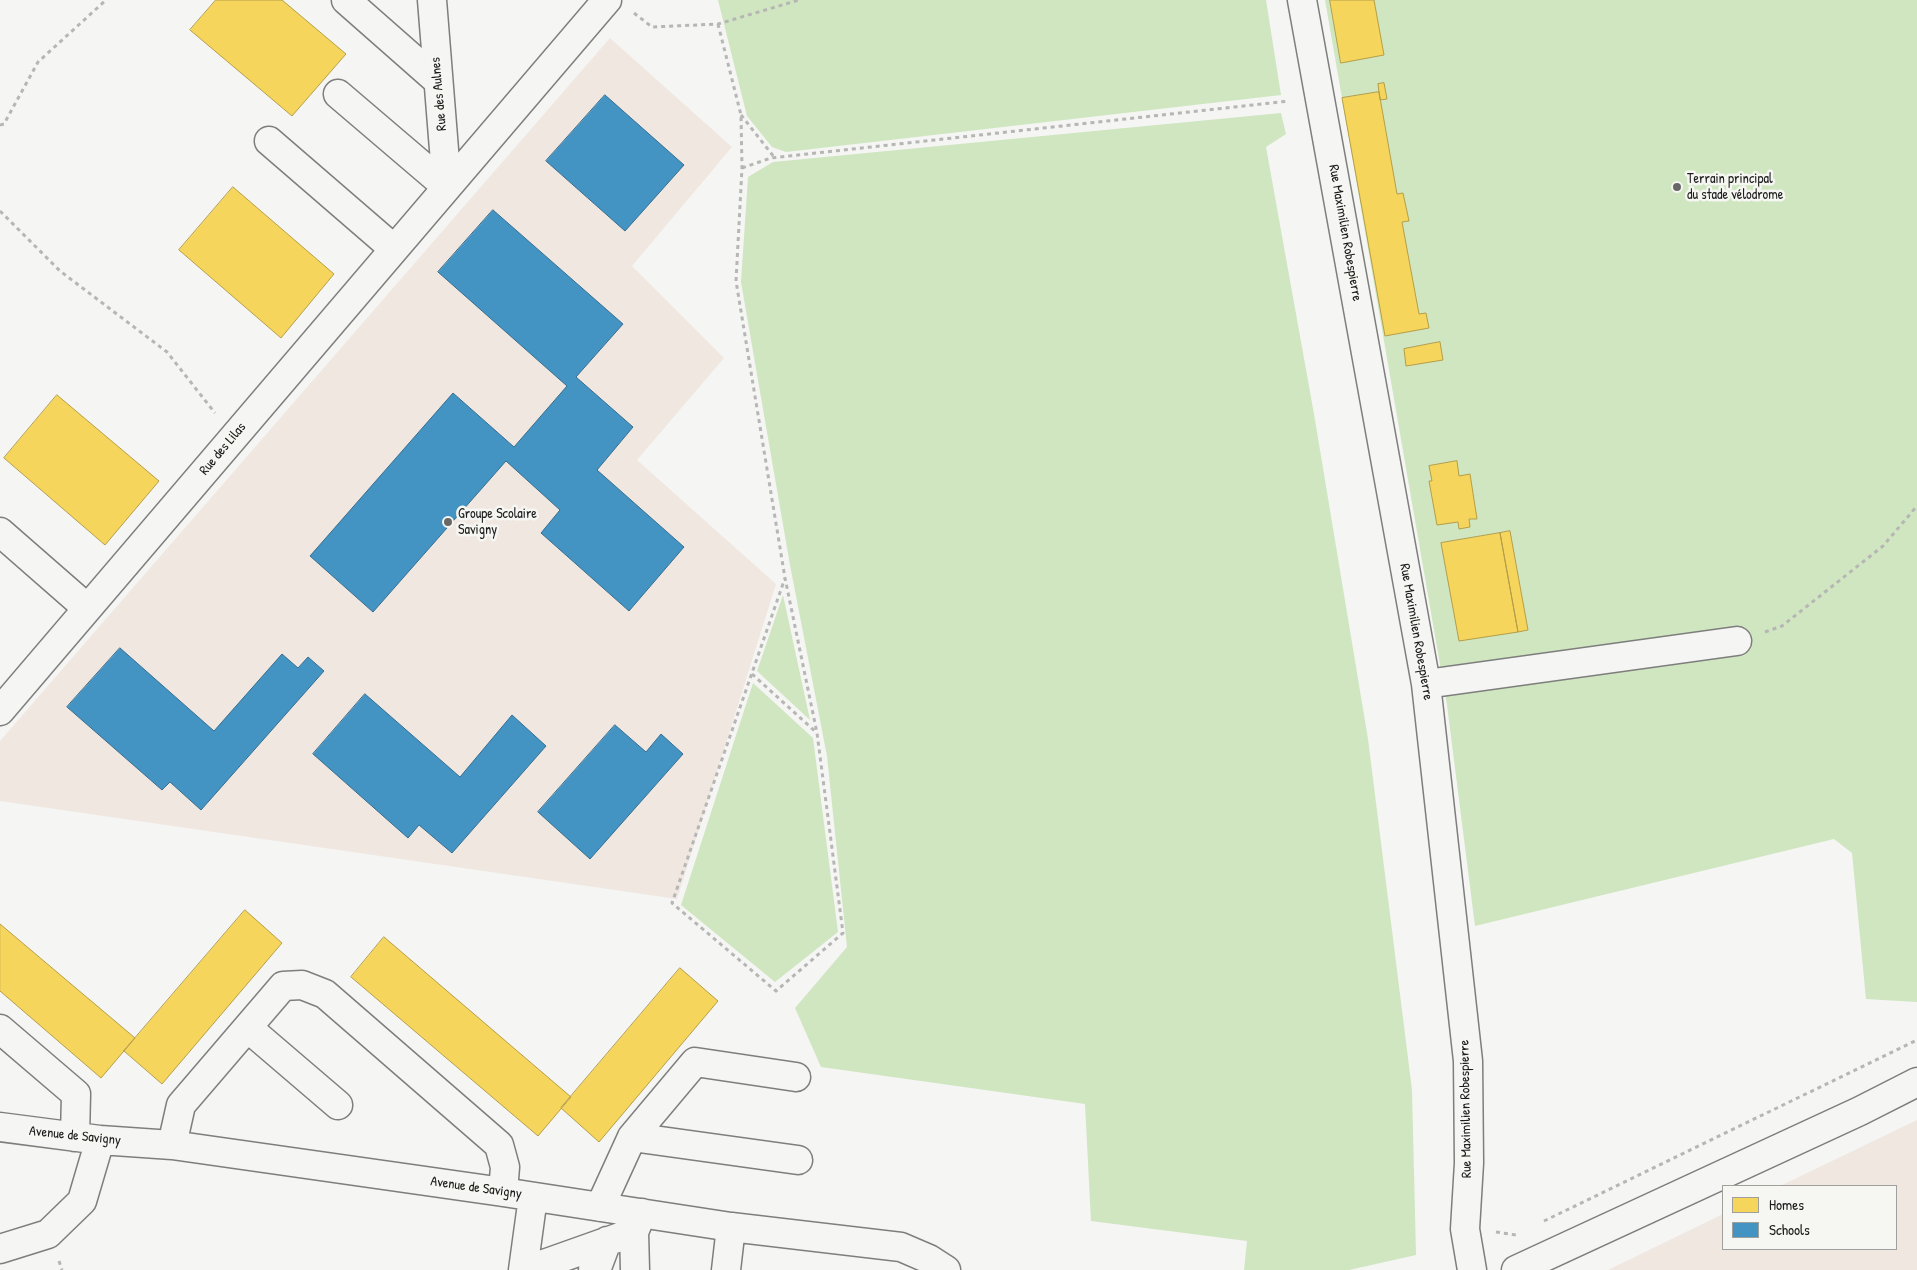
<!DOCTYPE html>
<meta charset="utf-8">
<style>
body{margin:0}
#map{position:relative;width:1917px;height:1270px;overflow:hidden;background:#f5f5f3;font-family:"Patrick Hand",sans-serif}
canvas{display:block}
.legend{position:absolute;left:1722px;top:1185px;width:175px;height:65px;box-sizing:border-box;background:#f6f6f2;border:1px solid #9f9f9c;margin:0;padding:6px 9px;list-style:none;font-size:15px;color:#1c1c1c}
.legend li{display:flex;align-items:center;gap:10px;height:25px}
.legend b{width:25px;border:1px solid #9f9f9c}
</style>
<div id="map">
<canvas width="1917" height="1270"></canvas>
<ul class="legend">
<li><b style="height:14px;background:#f6d55c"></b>Homes</li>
<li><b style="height:14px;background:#4393c3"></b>Schools</li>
</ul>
</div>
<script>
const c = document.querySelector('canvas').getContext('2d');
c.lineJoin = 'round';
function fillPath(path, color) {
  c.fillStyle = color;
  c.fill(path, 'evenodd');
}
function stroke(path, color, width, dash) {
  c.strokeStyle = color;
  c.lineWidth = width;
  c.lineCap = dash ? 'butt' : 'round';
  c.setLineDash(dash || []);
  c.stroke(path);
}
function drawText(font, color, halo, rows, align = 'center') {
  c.font = font + ' "Patrick Hand",sans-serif';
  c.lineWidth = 5;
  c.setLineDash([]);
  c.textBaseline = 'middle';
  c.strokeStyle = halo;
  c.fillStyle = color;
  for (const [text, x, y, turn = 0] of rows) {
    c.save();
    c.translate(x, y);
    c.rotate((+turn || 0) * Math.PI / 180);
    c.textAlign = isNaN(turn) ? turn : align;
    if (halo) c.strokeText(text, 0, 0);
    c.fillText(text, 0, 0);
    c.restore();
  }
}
fillPath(new Path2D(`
 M610,38L732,147L632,266L724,358L637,460L776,584L677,899L0,801V741Z
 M1917,1120V1270H1608L1723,1214V1249H1896V1186H1780Z`), '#f0e7e1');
fillPath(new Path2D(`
 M718,0H1266L1281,95L786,152L772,147L747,116Z
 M1325,0H1917V1002L1866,999L1852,853L1834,839L1475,926L1447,705Z
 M1281,113L1286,134L1266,147L1314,414L1368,739L1412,1090L1416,1255L1349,1270H1244L1247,1241L1091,1221L1085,1104L821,1067L795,1008L847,947L827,756L790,565L741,282L748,177L773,162Z
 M783,595L810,720L757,671Z
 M753,683L813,738L838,932L775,982L681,905Z`), '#cfe6c0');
const homes = new Path2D(`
 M216,0H282L346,54L292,116L190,30Z
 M1330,0H1374L1384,55L1341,63Z
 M1384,83L1387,99L1380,100L1378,84Z
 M1379,92L1397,194L1403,193L1409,221L1402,222L1419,314L1426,313L1429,328L1385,336L1342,98Z
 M233,187L334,274L281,338L179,250Z
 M1440,342L1443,360L1406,366L1404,349Z
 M57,395L159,481L105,545L4,458Z
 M1457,461L1459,476L1470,474L1477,519H1469L1470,527L1459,529L1458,522L1437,525L1429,481H1432L1429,466Z
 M1510,531L1528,630L1518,632L1500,533Z
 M1500,533L1518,632L1459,641L1441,543Z
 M245,910L282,943L162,1084L124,1051Z
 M0,924L135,1038L101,1078L0,991Z
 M384,937L571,1097L538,1136L351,977Z
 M680,968L718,1001L599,1142L561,1108Z`);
fillPath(homes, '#f6d55c');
stroke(homes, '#b59e49', 1);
const schools = new Path2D(`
 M605,95L684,165L625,231L546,161Z
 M493,210L623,324L576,377L633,427L597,470L684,547L629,611L541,533L560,510L506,461L373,612L310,556L453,393L514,447L567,386L438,272Z
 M120,648L214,731L282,654L298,668L308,657L324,671L201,810L170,782L162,790L67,707Z
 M365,694L460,777L512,715L546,746L452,853L419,825L408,838L313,754Z
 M615,725L646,752L661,734L683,754L590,859L538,812Z`);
fillPath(schools, '#4393c3');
stroke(schools, '#376f91', 1);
const minor = new Path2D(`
 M346,0L438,81
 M432,0L447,187
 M1302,0L1426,684L1468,1061L1469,1163L1465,1229L1472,1270
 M338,94L447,187
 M269,141L394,249
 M0,532L87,608
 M1426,684L1737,641
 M0,711L607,0
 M248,1028L338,1105
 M0,1029L76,1094L75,1137
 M0,1127L100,1140L172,1145L503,1192L731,1227L901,1247L929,1259L946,1270
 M632,1137L798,1160
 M172,1145L181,1105L283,986L302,985L325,994L499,1145L505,1167L503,1192
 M600,1207L632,1137L695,1062L796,1077
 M634,1232L635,1270
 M0,1249L48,1234L82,1201L100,1140
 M523,1270L533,1197
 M527,1270L634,1232L642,1213
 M593,1270L598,1265L607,1241
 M726,1270L731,1227
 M1516,1270L1860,1111L1917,1082`);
stroke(minor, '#7e7e7d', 31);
stroke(new Path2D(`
 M634,13L652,27L718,24L799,0
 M718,24L741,115L742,168L736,281L785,578L817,733L843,933L776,991L672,903L785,578
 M741,115L774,157
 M0,125L4,124L38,62L106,0
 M742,168L771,158L1289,101
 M0,211L60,271L167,352L215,413
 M1765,632L1782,626L1883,546L1917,506
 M752,674L817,733
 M1544,1221L1917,1040
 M1496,1232L1516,1235
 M59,1261L62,1270`), '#b6b6b5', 3, [4, 4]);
stroke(minor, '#f5f5f3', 28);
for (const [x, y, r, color] of [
 [1677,187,5,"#686867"],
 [448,522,5,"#686867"]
]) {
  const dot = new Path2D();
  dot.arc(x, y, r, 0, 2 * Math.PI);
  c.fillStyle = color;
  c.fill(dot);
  stroke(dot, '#f6f6f2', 2);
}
drawText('14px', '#1c1c1c', '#f6f6f2', [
 ["Rue des Aulnes",439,94,-95],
 ["Rue Maximilien Robespierre",1345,233,80],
 ["Rue des Lilas",223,449,-50],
 ["Rue Maximilien Robespierre",1416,632,80],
 ["Rue Maximilien Robespierre",1466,1109,-91],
 ["Avenue de Savigny",75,1136,6],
 ["Avenue de Savigny",476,1188,8]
]);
drawText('14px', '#1c1c1c', '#f6f6f2', [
 ["Terrain principal",1687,179],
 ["du stade vélodrome",1687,195],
 ["Groupe Scolaire",458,514],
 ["Savigny",458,530]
], 'left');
</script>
